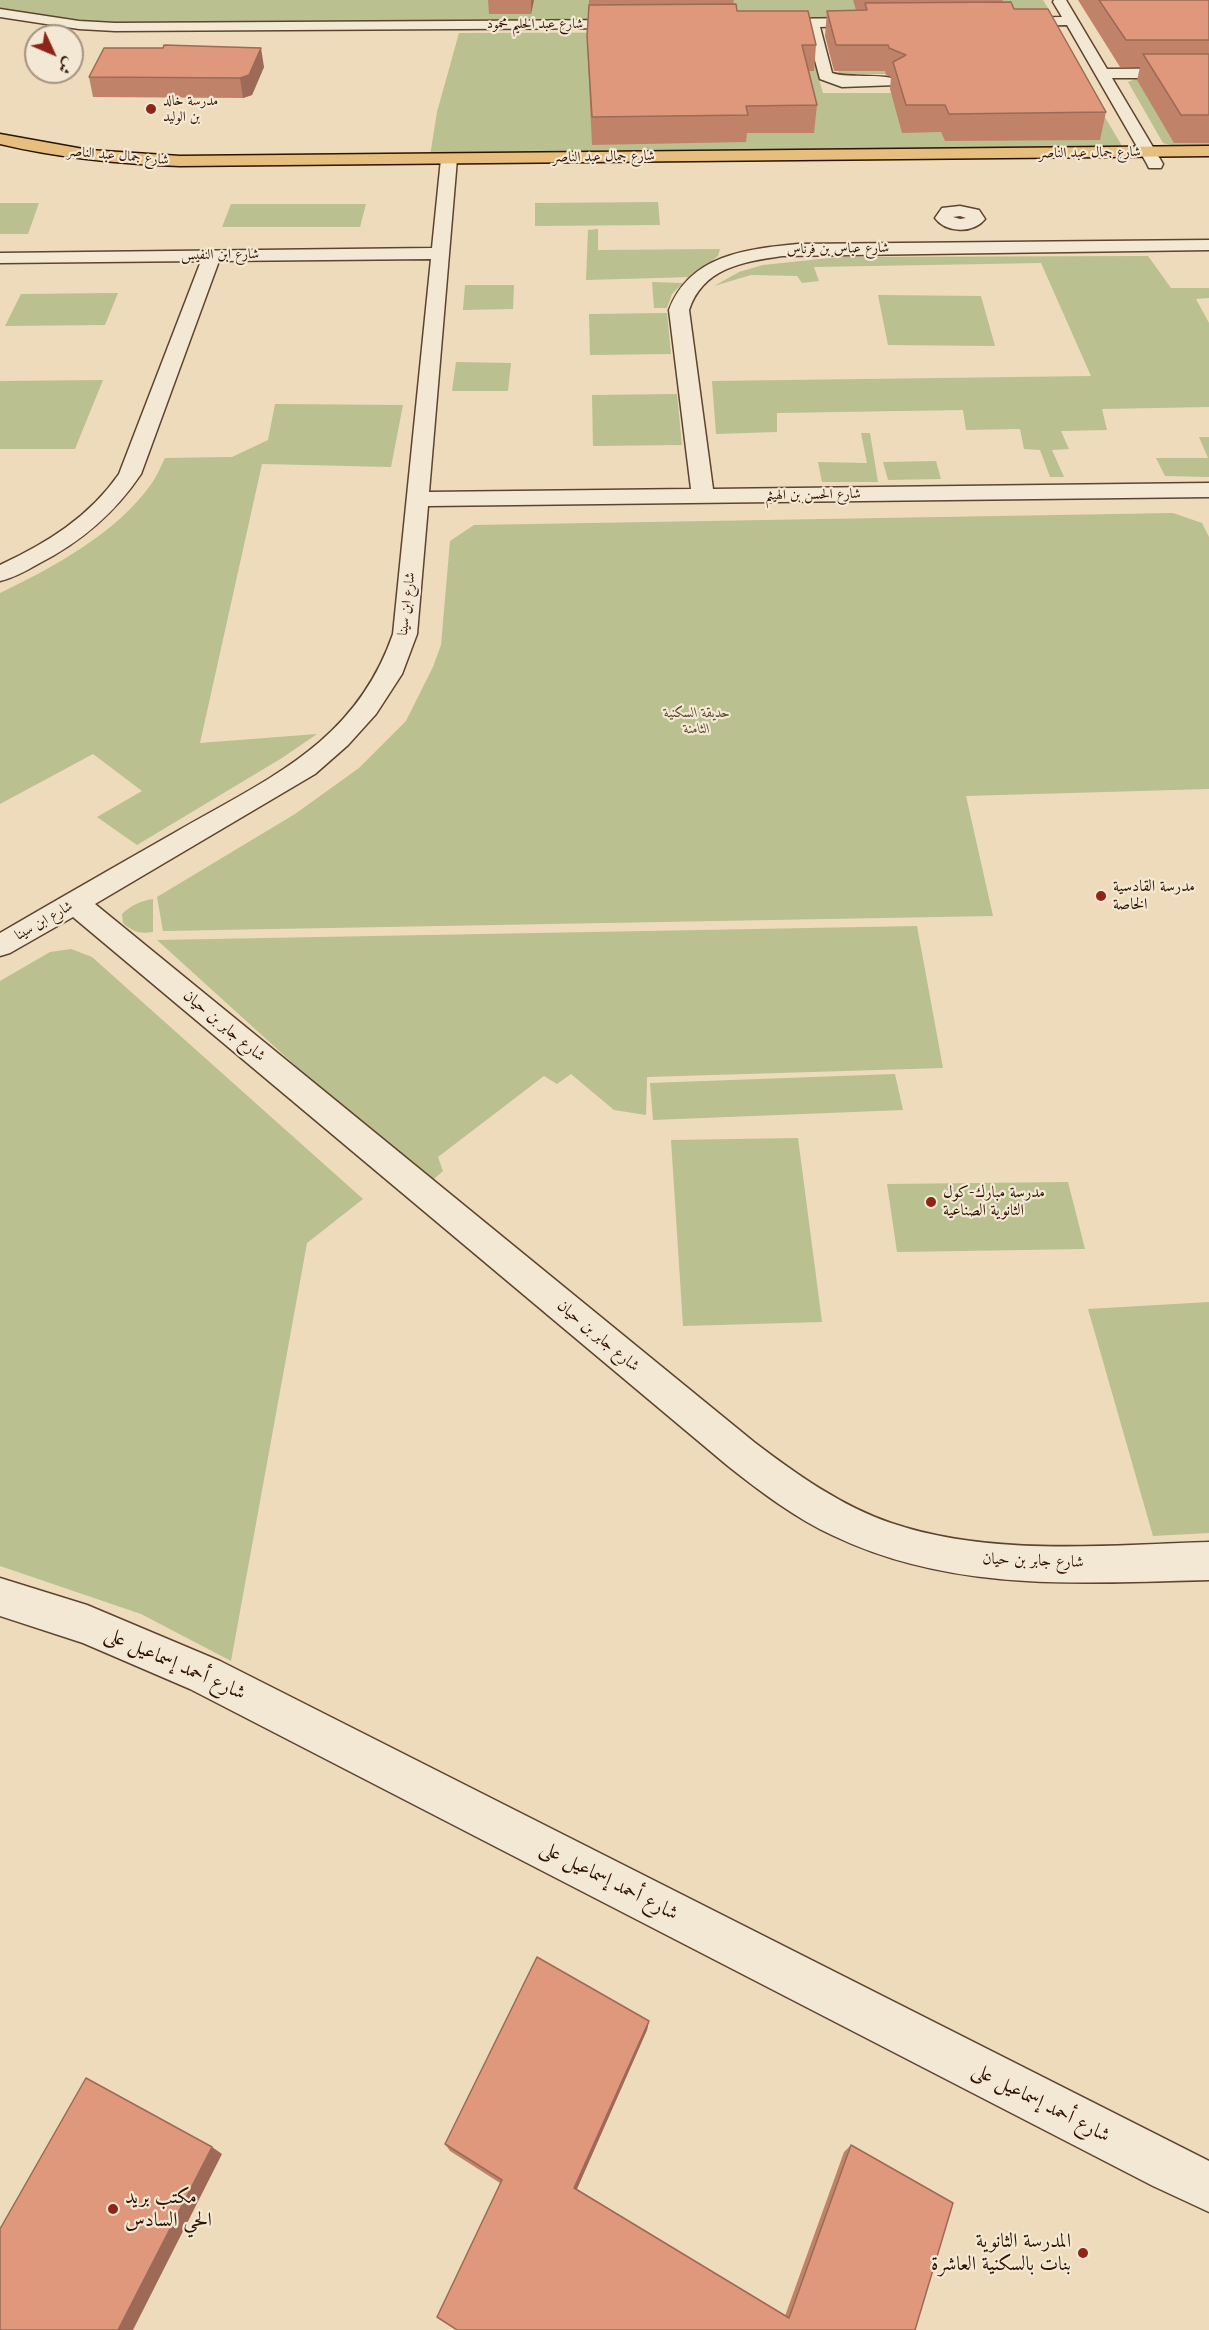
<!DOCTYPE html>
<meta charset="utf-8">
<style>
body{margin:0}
#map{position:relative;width:1209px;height:2330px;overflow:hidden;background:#eddbbb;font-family:"Old Standard TT",Amiri,serif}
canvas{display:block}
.north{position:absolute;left:24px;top:24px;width:60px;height:60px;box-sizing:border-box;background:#f3e8d3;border:2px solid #a5927f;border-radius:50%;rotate:134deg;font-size:16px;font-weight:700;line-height:24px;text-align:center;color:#2f1200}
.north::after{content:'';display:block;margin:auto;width:21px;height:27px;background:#8f2418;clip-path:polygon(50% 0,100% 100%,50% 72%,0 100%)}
</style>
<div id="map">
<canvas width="1209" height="2330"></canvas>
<div class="north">ش</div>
</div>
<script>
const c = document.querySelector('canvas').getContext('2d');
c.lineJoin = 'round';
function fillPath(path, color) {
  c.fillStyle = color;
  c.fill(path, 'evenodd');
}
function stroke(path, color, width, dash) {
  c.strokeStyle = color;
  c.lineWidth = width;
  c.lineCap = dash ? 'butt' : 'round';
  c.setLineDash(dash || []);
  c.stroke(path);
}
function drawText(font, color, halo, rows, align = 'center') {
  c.font = font + ' "Old Standard TT",Amiri,serif';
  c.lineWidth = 4.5;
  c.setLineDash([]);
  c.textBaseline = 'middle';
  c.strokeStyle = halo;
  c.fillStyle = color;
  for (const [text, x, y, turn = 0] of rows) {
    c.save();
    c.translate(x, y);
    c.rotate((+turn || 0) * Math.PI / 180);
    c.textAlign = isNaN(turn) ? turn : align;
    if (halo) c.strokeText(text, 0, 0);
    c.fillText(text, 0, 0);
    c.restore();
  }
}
fillPath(new Path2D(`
 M0,0H1043L1051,13L1048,18L105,25L0,12Z
 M1054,31L1122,146L1115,149L430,156L437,112L459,33L805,32L823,93H909L903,74H839L827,33Z
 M1138,78H1209V149H1185L1163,143L1128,82Z
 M658,202L660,225L535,226V203Z
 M0,203H39L28,234H0Z
 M231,204H366L360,227H222Z
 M598,229V250L720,249L718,256L691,277L586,280L588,230Z
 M1148,256L1171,288H1209V298L1196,299L1209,323V407L1102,409L1107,430L1061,431L1069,449L1052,450L1064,477H1050L1040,450L1024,449L1020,429L966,430L963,410L777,413V432L716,434L712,381L1091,376L1041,263L814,267L819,281L802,283L797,276L751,275L714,286L739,272L763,265L839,257Z
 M652,282L683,283L672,294L667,308H654Z
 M465,285H514L513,309L463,310Z
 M118,293L105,325L5,326L21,294Z
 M878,295L981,296L995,346L888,345Z
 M667,313L671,354L590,355L589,314Z
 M456,362L511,363L508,391H452Z
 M103,380L75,449H0V381Z
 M677,394L682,445L593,446L592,395Z
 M275,404L403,405L391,467L262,464L200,743L317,734L282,758L137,845L97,817L142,791L93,754L0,804V593C54,567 117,533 152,483C157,476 161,466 165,458L232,457L268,440Z
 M861,433H870L878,482H822L818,462L867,463Z
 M1199,437H1209V477L1165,476L1156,458H1208Z
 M936,461L941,479L888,480L883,462Z
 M1173,513L1202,523L1209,537V789L966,796L993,916L163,931L157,897L295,814L359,768L406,721L433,667L441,645L450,541L474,525Z
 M153,899V932C140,934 133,932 123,923L122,914C132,905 140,901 153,899Z
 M917,926L943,1068L647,1077L646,1115L614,1110L571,1074L557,1084L544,1076L438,1157L443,1171L427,1185L157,940Z
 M71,949L92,957L363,1199L307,1243L231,1661L141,1614L0,1566V981L50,952Z
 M895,1074L903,1110L653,1120L650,1083Z
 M798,1138L822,1322L683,1326L671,1140Z
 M1068,1182L1085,1249L897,1252L887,1184Z
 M1209,1302V1533L1153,1536L1088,1309Z`), '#bac08f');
const minor = new Path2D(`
 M1054,0H1066L1107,69L1209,68V78H1112L1163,164L1161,168H1149L1147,164L1067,25L1010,26L1003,22L1010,18L1062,17L1053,2Z
 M0,9L79,21L115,23L631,20L638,24L631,28L115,31L79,29L0,17Z
 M871,18L876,19L878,22L876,25L820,27L832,73C848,79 891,72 900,82L897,85L842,87L820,79L806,27H767L760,23L767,19Z
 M449,154L457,159L429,492L691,489L669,310C690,255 746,249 798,244L1209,240V250L782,256C742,262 703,268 689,310L713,489L1209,483V497L428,506L417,634L402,674L376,714L348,745L315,774L95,904L754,1442C796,1474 841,1506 891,1523C992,1557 1105,1545 1209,1542V1580C1080,1583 954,1593 834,1536C795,1518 761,1492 728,1466L73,917L10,953L0,956V933C58,899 116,866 174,833C267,779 355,744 393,634L431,259L219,261L141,474C114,514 81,542 38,564C26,571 13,578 0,581V565C47,543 89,517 119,474L201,261L0,263V253L432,248L441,159Z
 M960,206L979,210L985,219C973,234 946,233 935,218L942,208ZM960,216L966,218L960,219L953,217Z
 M0,1578L87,1605L220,1661L1209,2161V2212L1153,2186L190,1689L83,1643L0,1616Z`);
const major = new Path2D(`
 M0,134L89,150L180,156L1209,146V156L180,166C119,164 59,158 0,144Z`);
stroke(minor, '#5e442f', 3);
stroke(major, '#2f1200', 3);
fillPath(minor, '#f3e8d3');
fillPath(major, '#e6be7e');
fillPath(new Path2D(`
 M488,0H534L531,14H489Z
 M589,0H734L733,4L737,11L816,45L814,71H809L817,105L814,133H747L746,142L592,145L588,62L587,36Z
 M853,0H1003L1002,2L1014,9L1106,112L1100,140L945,141L941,132L902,133L890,89L891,77L886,75L885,71H834L825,36L827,11L856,10Z
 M1078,0H1209V143H1174L1137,80L1140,67H1120Z
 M264,67L252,95L243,98L93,97L89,77Z
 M649,2021L647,2030L577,2189L785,2316L844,2152L851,2145L915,2330H457L500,2183L450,2151L445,2144Z`), '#c0836a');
fillPath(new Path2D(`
 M531,0H534L531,14Z
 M261,48L264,67L252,95L243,98L240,78Z
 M649,2021L647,2030L575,2193L574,2188Z
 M212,2147L222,2154L133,2330H118Z`), '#9c6a56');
const building = new Path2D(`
 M1099,0H1209V40H1126Z
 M1011,2L1014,9H1048L1106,112L949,114L945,105H906L893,62L906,55L889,48L888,45H836L827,11L867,10L865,3Z
 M736,4L737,11H808L816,45H802L817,105L746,106L748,115L592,117L587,36L589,5Z
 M164,45L261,48L249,75L240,78L89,77L104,48H163Z
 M1143,54H1209V115H1181Z
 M537,1957L649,2021L574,2188L789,2318L851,2145L953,2203L915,2330H457L437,2317L502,2180L445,2144Z
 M86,2078L212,2147L118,2330H0V2229Z`);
fillPath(building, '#df987b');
stroke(building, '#9c6a56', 1.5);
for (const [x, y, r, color] of [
 [151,109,6,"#8f2418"],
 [1101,896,6,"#8f2418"],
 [931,1202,6,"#8f2418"],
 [113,2209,6,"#8f2418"],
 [1083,2253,6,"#8f2418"]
]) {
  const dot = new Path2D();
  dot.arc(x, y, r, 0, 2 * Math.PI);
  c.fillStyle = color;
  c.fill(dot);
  stroke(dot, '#f3e8d3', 2);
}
drawText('14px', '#2f1200', '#f3e8d3', [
 ["شارع عبد الحليم محمود",535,24],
 ["شارع جمال عبد الناصر",1090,153,-1],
 ["شارع جمال عبد الناصر",118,156,5],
 ["شارع جمال عبد الناصر",604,157,-1],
 ["شارع عباس بن فرناس",838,249,-1],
 ["شارع ابن النفيس",220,255,-1],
 ["شارع الحسن بن الهيثم",813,495,-1],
 ["شارع ابن سينا",407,604,-83],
 ["شارع ابن سينا",44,921,-30]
]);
drawText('14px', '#2f1200', '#f3e8d3', [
 ["مدرسة خالد",163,101],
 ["بن الوليد",163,117]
], 'left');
drawText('italic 14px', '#59462b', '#f3e8d3', [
 ["حديقة السكنية",697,713],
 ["الثامنة",697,729]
]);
drawText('16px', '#2f1200', '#f3e8d3', [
 ["مدرسة القادسية",1113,887],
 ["الخاصة",1113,905],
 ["مدرسة مبارك-كول",943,1193],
 ["الثانوية الصناعية",943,1211]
], 'left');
drawText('16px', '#2f1200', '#f3e8d3', [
 ["شارع جابر بن حيان",224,1026,40],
 ["شارع جابر بن حيان",598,1336,40],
 ["شارع جابر بن حيان",1033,1561,2]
]);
drawText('20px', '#2f1200', '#f3e8d3', [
 ["شارع أحمد إسماعيل على",175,1664,24],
 ["شارع أحمد إسماعيل على",609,1881,27],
 ["شارع أحمد إسماعيل على",1041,2103,27]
]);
drawText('20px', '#2f1200', '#f3e8d3', [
 ["مكتب بريد",125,2198],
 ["الحي السادس",125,2221],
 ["المدرسة الثانوية",1071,2242,"right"],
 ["بنات بالسكنية العاشرة",1071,2265,"right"]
], 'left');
</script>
